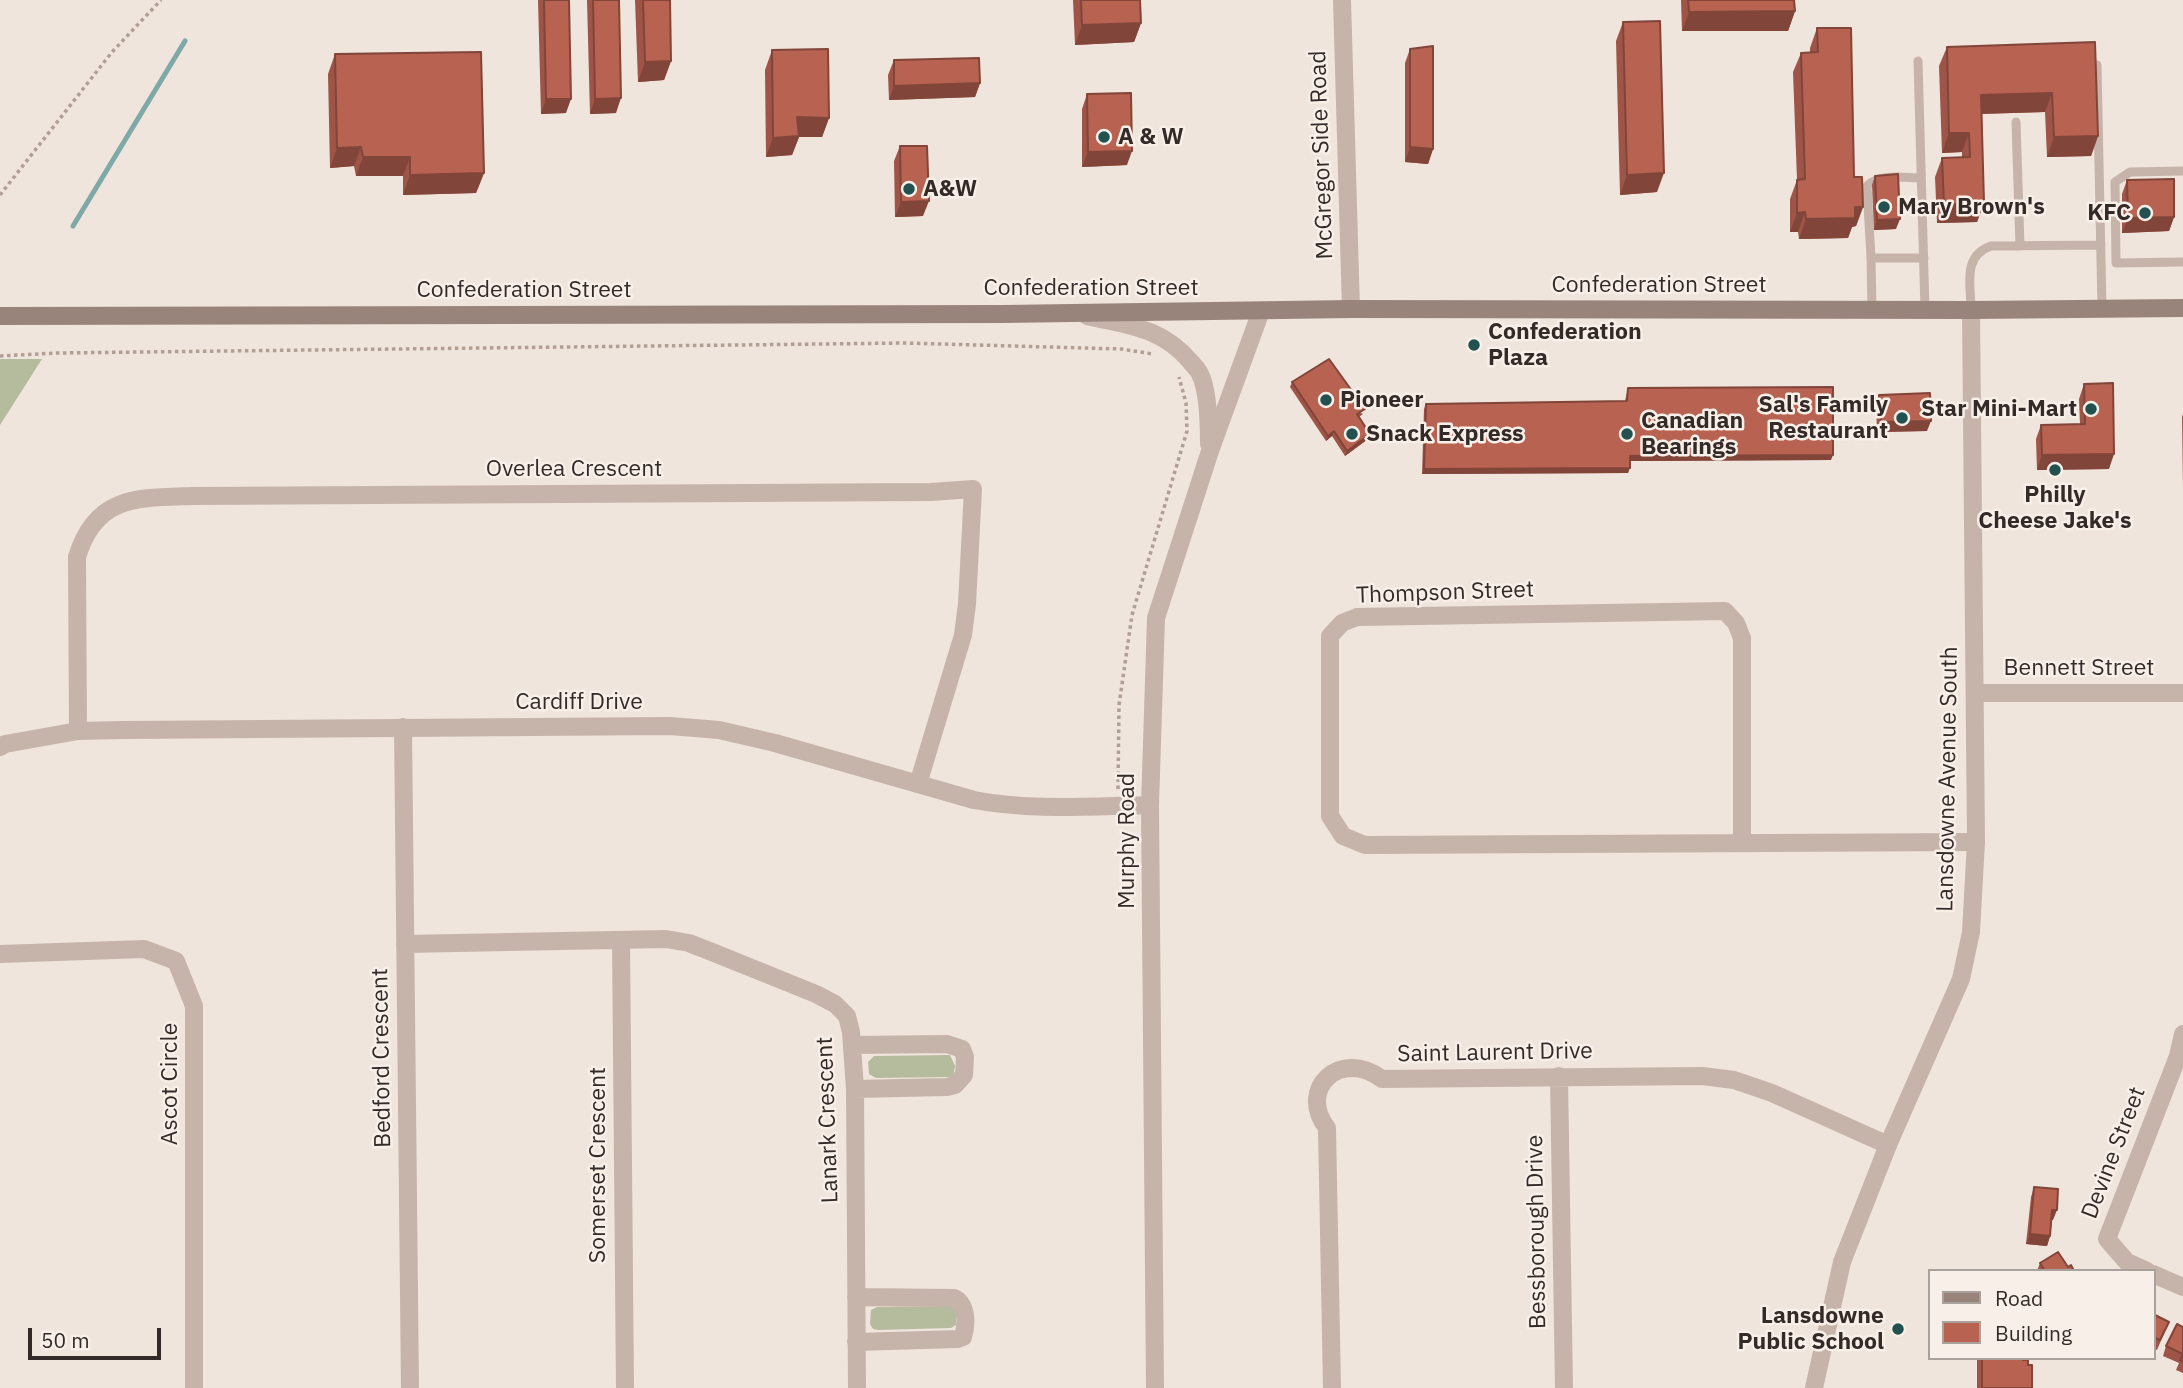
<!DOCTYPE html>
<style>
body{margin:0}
#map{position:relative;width:2183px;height:1388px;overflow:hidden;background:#efe5dc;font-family:"IBM Plex Sans",sans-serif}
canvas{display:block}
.legend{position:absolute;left:1928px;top:1269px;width:228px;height:91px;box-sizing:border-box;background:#f7efe8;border:2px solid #a9a19b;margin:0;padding:9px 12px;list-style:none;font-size:21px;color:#342b28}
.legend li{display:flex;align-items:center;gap:14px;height:35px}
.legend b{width:35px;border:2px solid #a9a19b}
.scale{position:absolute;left:28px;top:1328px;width:133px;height:32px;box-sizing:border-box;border:4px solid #342b28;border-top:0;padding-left:9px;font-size:21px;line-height:24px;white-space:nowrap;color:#342b28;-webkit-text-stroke:5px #f7efe8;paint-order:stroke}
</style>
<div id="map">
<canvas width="2183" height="1388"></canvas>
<ul class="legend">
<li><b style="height:9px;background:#99847b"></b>Road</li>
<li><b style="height:19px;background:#b86251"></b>Building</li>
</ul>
<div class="scale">50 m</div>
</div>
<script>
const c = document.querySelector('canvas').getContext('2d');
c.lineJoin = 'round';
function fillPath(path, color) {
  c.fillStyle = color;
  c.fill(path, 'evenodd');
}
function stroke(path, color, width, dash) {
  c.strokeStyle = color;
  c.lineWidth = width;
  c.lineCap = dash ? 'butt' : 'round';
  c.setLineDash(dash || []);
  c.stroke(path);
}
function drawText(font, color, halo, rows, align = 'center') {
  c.font = font + ' "IBM Plex Sans",sans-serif';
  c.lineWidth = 5;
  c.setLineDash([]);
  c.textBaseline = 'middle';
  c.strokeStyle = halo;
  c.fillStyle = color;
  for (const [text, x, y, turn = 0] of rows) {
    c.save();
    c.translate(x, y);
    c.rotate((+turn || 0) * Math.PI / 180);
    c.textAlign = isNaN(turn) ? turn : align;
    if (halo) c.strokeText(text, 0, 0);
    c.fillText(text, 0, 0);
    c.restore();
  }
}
fillPath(new Path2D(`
 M0,359H42L0,425Z
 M950,1055L955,1066L953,1077L876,1078L869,1074L868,1062L874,1056Z
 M951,1306L956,1311V1325L951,1328L878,1330L873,1329L870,1324L871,1310L877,1307Z`), '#b5bc9e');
stroke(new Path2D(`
 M73,226L185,41`), '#7ea9a7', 5);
stroke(new Path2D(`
 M0,195L112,52L161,0
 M0,356L56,353L905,343L1121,349L1153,354
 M1118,789L1119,705L1132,615L1187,431L1186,403L1179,377`), '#b19e94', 3.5, [3.5, 3.5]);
stroke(new Path2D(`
 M1918,61L1925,310
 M2097,65L2102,309
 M2016,122L2020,246
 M2183,171L2130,172L2115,182L2116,263L2183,262
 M1871,258L1867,186C1880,173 1905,178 1921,178
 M1872,310L1871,258H1924
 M1971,310C1971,285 1962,256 1991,246L2101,245`), '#c6b4aa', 9);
stroke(new Path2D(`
 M1342,0L1351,309
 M1975,693H2183
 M403,727L410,1388
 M78,731L77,557C96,495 137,498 193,496L931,492L973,489L967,604L963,635L918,784
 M1742,842V638L1736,623L1725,611L1357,617L1342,623L1330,636V816L1343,836L1365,845L1976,842
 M621,941L625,1388
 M405,944L666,939L689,943L712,952L816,994L835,1004L847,1016L851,1032L855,1089L857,1388
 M0,954L144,949L176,961L194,1006V1388
 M852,1045L947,1044L962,1049L965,1057L964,1075L955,1085L947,1087L855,1089
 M1559,1076L1564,1388
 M2147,1271L2127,1262L2107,1239L2178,1056L2183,1034
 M2153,1274L2183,1287
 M856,1297L954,1298C967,1304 967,1324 963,1337L958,1339L856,1342
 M1332,1388L1327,1128C1297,1089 1340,1048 1382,1079L1702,1076L1734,1080L1772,1093L1888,1145`), '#c6b4aa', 18);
stroke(new Path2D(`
 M1087,316C1129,326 1161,327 1190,361C1193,365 1198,369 1200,374C1208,390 1209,426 1209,444
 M0,747L5,744L78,731L123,730L670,726L719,730L775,743L974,800C1032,811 1091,806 1150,805
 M1155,1388L1150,805L1156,618L1210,451L1261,311
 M1814,1388L1842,1262L1888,1145L1961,979L1971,932L1976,842L1971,310`), '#c6b4aa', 18);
stroke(new Path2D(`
 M0,316L1003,314L1351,309L1971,310L2183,308`), '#99847b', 18);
fillPath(new Path2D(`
 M538,0H569L566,113L541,114Z
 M587,0H619L616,113L590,114Z
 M635,0H670L671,61L664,80L638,82Z
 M1073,0H1140L1141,23L1134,42L1075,45Z
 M1681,0H1794L1795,11L1788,31H1682Z
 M1623,22L1657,192L1620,195L1616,41Z
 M1817,28L1854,177L1863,207L1856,226L1852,227L1848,238L1799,239L1798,232H1790V199L1797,180L1793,72L1801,53L1810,52V48Z
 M2095,42L2098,136L2091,156L2047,157L2045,112L1982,114L1984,203L1977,222L1937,223L1935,177L1942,158L1962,157V152L1942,153L1939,66L1947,47Z
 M1410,49L1433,149L1428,164L1405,162V63Z
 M772,50L829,118L822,137H799L792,155L766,157L765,70Z
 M335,54L484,173L476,193L403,195V176H356L354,166L330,168L328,74Z
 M894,60L980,83L975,97L889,100L888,75Z
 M1087,94L1127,165L1082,167V109Z
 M900,146L923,216L895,217L894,161Z
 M1875,176L1896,229L1874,230L1872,185Z
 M2127,180L2174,217L2169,231L2122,233V194Z
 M1292,382L1363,414L1359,417L1368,439L1345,456L1332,436L1326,441L1290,387Z
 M2084,384L2109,469L2037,470L2036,439L2041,425L2080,424L2079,399Z
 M1628,388L1831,460L1630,461L1628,473L1422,474L1424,409L1426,404L1625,401Z
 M1879,395L1927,431L1877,432L1876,404Z
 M2183,414V489L2182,417Z
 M2034,1187L2053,1220H2052L2050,1236L2047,1246L2026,1244L2031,1197Z
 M2040,1263L2068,1267L2074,1271H2037Z
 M2153,1314L2169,1322L2157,1350L2153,1348Z
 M2183,1327V1373L2176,1370L2179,1363L2163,1356L2166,1346Z
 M1977,1358H2023L2028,1365L2032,1388H1977Z`), '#9e5446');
fillPath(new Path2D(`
 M1795,11L1788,31H1682L1689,12Z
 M1141,23L1134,42L1075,45L1082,25Z
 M671,61L664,80L638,82L645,62Z
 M980,83L975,97L889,100L894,86Z
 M2052,93L2045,112L1974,114L1981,95Z
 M621,98L616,113L590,114L595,99Z
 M546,99H571L566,113L541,114Z
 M797,117L829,118L822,137H799L792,155L766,157L773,138Z
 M1949,133H1969L1962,152L1942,153Z
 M2098,136L2091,156L2047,157L2054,137Z
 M361,147L354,166L330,168L337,148Z
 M1410,147L1433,149L1428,164L1405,162Z
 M1132,151L1127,165L1082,167L1088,152Z
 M363,157H410L403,176H356Z
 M484,173L476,193L403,195L410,175Z
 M1664,173L1657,192L1620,195L1627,175Z
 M929,201L923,216L895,217L901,202Z
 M1984,203L1977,222L1937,223L1944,204Z
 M1855,207H1863L1856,226L1852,227L1848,238L1799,239L1806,219Z
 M1805,212L1798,232H1790L1797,213Z
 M2174,217L2169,231L2122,233L2128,218Z
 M1900,219L1896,229L1874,230L1877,220Z
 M1931,421L1927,431L1877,432L1881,422Z
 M1334,431L1332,436L1326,441L1328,436Z
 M1370,434L1368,439L1345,456L1347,451Z
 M2114,454L2109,469L2037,470L2042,455Z
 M1833,455L1831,460L1629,461L1630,456Z
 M1630,468L1628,473L1422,474L1424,469Z
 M2052,1210H2057L2053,1220L2049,1219Z
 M2030,1234L2050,1236L2047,1246L2026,1244Z`), '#814539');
const building = new Path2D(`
 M544,0H569L571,99H546Z
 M593,0H619L621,98L595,99Z
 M643,0H670L671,61L645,62Z
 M1081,0H1140L1141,23L1082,25Z
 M1688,0H1794L1795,11L1689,12Z
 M1660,21L1664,173L1627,175L1623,22Z
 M1817,28H1851L1854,177H1862L1863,207H1855V218L1806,219L1805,212L1797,213V180L1805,179L1801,53L1818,52Z
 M2095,42L2098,136L2054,137L2052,93L1981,95L1984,203L1944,204L1942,158L1970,157L1969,133H1949L1947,47Z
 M1433,46V149L1410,147V49Z
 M828,49L829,118L797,117L799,136L773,138L772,50Z
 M481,52L484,173L410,175V157H363L361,147L337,148L335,54Z
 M979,58L980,83L894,86V60Z
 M1131,93L1132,151L1088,152L1087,94Z
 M900,146H927L929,201L901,202Z
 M1898,174L1900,219L1877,220L1875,176Z
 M2174,179V217L2128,218L2127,180Z
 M1329,359L1365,409L1357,414L1370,434L1347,451L1334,431L1328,436L1292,382Z
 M2113,383L2114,454L2042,455L2041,425L2085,424L2084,384Z
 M1833,387V455L1630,456V468L1424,469L1426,404L1627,401L1628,388Z
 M1930,393L1931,421L1881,422L1879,395Z
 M2034,1187L2058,1189L2057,1210H2052L2050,1236L2030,1234Z
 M2058,1252L2068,1267L2071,1265L2074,1271H2045L2040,1263Z
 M2153,1314L2169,1322L2160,1340L2153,1337Z
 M2177,1324L2183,1327V1362L2180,1360L2183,1354L2166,1346Z
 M1982,1358H2023V1360H2028V1365H2032V1388H1982Z`);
fillPath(building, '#b86251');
stroke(building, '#814539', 2);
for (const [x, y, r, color] of [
 [1104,137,7,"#235150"],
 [909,189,7,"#235150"],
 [1884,207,7,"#235150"],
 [2145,213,7,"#235150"],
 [1474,345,7,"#235150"],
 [1326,400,7,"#235150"],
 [2091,409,7,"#235150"],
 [1902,418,7,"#235150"],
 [1352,434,7,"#235150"],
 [1627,434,7,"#235150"],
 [2055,470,7,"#235150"],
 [1898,1329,7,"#235150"]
]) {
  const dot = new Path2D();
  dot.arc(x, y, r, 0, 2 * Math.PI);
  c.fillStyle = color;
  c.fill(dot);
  stroke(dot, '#f7efe8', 2.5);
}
drawText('bold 23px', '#342b28', '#f7efe8', [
 ["A & W",1118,137],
 ["A&W",923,189],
 ["Mary Brown's",1898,207],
 ["KFC",2131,213,"right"],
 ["Confederation",1488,332],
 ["Plaza",1488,358],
 ["Pioneer",1340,400],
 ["Sal's Family",1888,405,"right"],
 ["Restaurant",1888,431,"right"],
 ["Star Mini-Mart",2077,409,"right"],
 ["Canadian",1641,421],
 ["Bearings",1641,447],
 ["Snack Express",1366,434],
 ["Philly",2055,495,"center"],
 ["Cheese Jake's",2055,521,"center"],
 ["Lansdowne",1884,1316,"right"],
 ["Public School",1884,1342,"right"]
], 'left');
drawText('23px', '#342b28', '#f7efe8', [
 ["McGregor Side Road",1322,155,-92],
 ["Confederation Street",1659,285],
 ["Confederation Street",1091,288],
 ["Confederation Street",524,290],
 ["Overlea Crescent",574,469],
 ["Thompson Street",1445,593,-2],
 ["Bennett Street",2079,668],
 ["Cardiff Drive",579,702],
 ["Lansdowne Avenue South",1948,779,-89],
 ["Murphy Road",1127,841,-90],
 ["Saint Laurent Drive",1495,1053,-1],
 ["Bedford Crescent",382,1058,-91],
 ["Ascot Circle",170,1084,-90],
 ["Lanark Crescent",828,1120,-92],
 ["Devine Street",2114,1153,-69],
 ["Somerset Crescent",598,1165,-90],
 ["Bessborough Drive",1537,1232,-91]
]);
</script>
